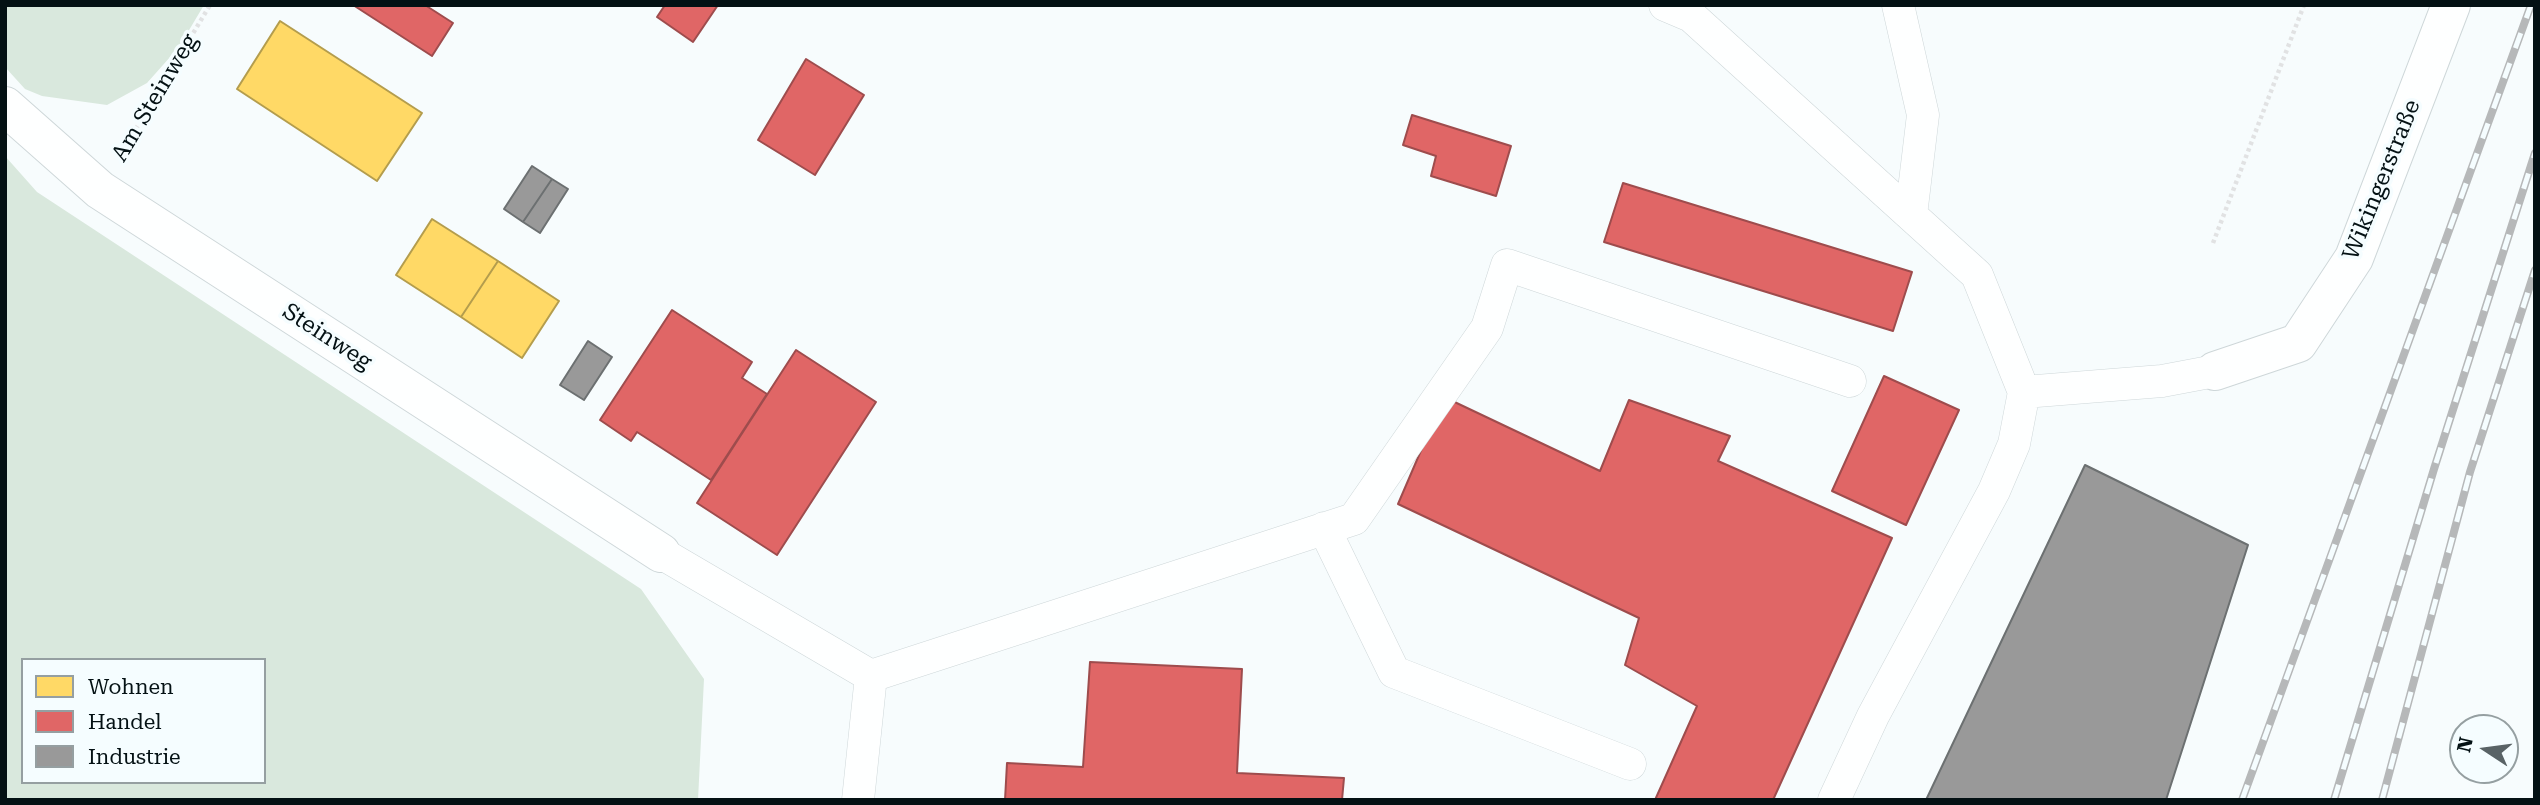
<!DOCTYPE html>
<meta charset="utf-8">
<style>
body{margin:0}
#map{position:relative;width:2540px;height:805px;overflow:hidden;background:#f7fcfd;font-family:"Roboto Serif",serif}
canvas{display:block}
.frame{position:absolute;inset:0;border:7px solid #041114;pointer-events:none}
.legend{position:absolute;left:21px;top:658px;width:245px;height:126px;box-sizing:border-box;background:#f5fdff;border:2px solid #959fa1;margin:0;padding:9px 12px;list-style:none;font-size:21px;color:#041114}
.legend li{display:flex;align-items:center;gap:14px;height:35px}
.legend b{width:35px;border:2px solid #959fa1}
.north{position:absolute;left:2449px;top:714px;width:70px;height:70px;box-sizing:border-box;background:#f5fdff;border:2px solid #959fa1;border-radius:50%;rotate:283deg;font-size:19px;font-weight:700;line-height:28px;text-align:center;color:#041114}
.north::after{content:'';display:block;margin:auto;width:24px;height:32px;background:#596366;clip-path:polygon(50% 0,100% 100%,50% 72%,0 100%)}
</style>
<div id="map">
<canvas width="2540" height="805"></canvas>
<div class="frame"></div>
<ul class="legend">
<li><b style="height:19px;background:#ffd966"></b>Wohnen</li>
<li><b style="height:19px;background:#e06666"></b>Handel</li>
<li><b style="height:19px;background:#999"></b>Industrie</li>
</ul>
<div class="north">N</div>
</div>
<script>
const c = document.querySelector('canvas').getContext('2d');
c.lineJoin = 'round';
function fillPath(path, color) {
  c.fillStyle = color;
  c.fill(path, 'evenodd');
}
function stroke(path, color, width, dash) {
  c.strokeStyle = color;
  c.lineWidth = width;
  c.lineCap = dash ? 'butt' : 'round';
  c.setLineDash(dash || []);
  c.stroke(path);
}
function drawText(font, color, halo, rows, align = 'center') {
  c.font = font + ' "Roboto Serif",serif';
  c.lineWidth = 7;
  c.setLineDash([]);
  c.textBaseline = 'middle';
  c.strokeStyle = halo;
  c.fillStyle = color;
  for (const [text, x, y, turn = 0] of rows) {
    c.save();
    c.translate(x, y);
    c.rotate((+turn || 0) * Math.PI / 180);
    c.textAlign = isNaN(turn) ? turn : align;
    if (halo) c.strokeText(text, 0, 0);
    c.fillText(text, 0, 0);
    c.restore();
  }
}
fillPath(new Path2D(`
 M5,5H204L179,47L147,83L107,105L42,96L25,89L5,67Z
 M5,156L37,192L641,589L704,679L698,800H5ZM23,660H264V782H23Z`), '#d9e8dd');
const homes = new Path2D(`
 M280,21L422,113L377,181L237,89Z
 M432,219L498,261L461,317L396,275Z
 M498,261L559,301L522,358L461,317Z`);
fillPath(homes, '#ffd966');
stroke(homes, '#b49d4d', 2);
const shops = new Path2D(`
 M353,5H425L453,23L432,56Z
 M665,5H718L693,42L657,17Z
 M806,59L864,95L815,175L758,140Z
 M1412,115L1511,146L1496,196L1431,176L1436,156L1403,145Z
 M1623,183L1912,272L1893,331L1604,242Z
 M672,310L752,362L742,378L767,394L711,480L637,432L631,441L600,420Z
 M796,350L876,402L777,555L697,503Z
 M1884,376L1959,410L1906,525L1832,491Z
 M1444,397L1600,471L1629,400L1730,436L1718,461L1892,538L1773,800H1655L1697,706L1625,665L1639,618L1398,504Z
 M1090,662L1242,669L1237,773L1344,778L1342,800H1005L1007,763L1083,767Z`);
fillPath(shops, '#e06666');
stroke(shops, '#9e4c4d', 2);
const industry = new Path2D(`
 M532,166L552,179L523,222L504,209Z
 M552,179L568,189L540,233L523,222Z
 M588,341L612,357L584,400L560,385Z
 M2085,465L2248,545L2166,800H1926Z`);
fillPath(industry, '#999');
stroke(industry, '#6c7071', 2);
const lane = new Path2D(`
 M1665,5L1691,16L1977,275L2024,392
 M1898,5L1923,115L1911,215
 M1324,528L1394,672L1630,764
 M661,553L871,676L1354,519L1487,328L1507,265L1850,381
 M858,800L871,676
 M1834,800L1873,716L1994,491L2014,444L2024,392L2162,381L2215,371`);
const street = new Path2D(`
 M5,106L100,190L661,553
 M2215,371L2298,343L2354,258L2451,5`);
stroke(lane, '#ced7d9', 33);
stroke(street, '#ced7d9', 40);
stroke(new Path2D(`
 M125,147L210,5
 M2213,243L2304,5`), '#e1e2e3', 4.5, [3.5, 3.5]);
stroke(lane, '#feffff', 32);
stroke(street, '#feffff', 38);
const rail = new Path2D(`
 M2242,800L2531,5
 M2334,800L2434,469L2535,153
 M2382,800L2470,472L2535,270`);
stroke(rail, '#b6b8b9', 8);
stroke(rail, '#f5fdff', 5, [16]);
drawText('23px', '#041114', '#f5fdff', [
 ["Am Steinweg",155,98,-59],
 ["Wikingerstraße",2382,180,-68],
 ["Steinweg",327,337,33]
]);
</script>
